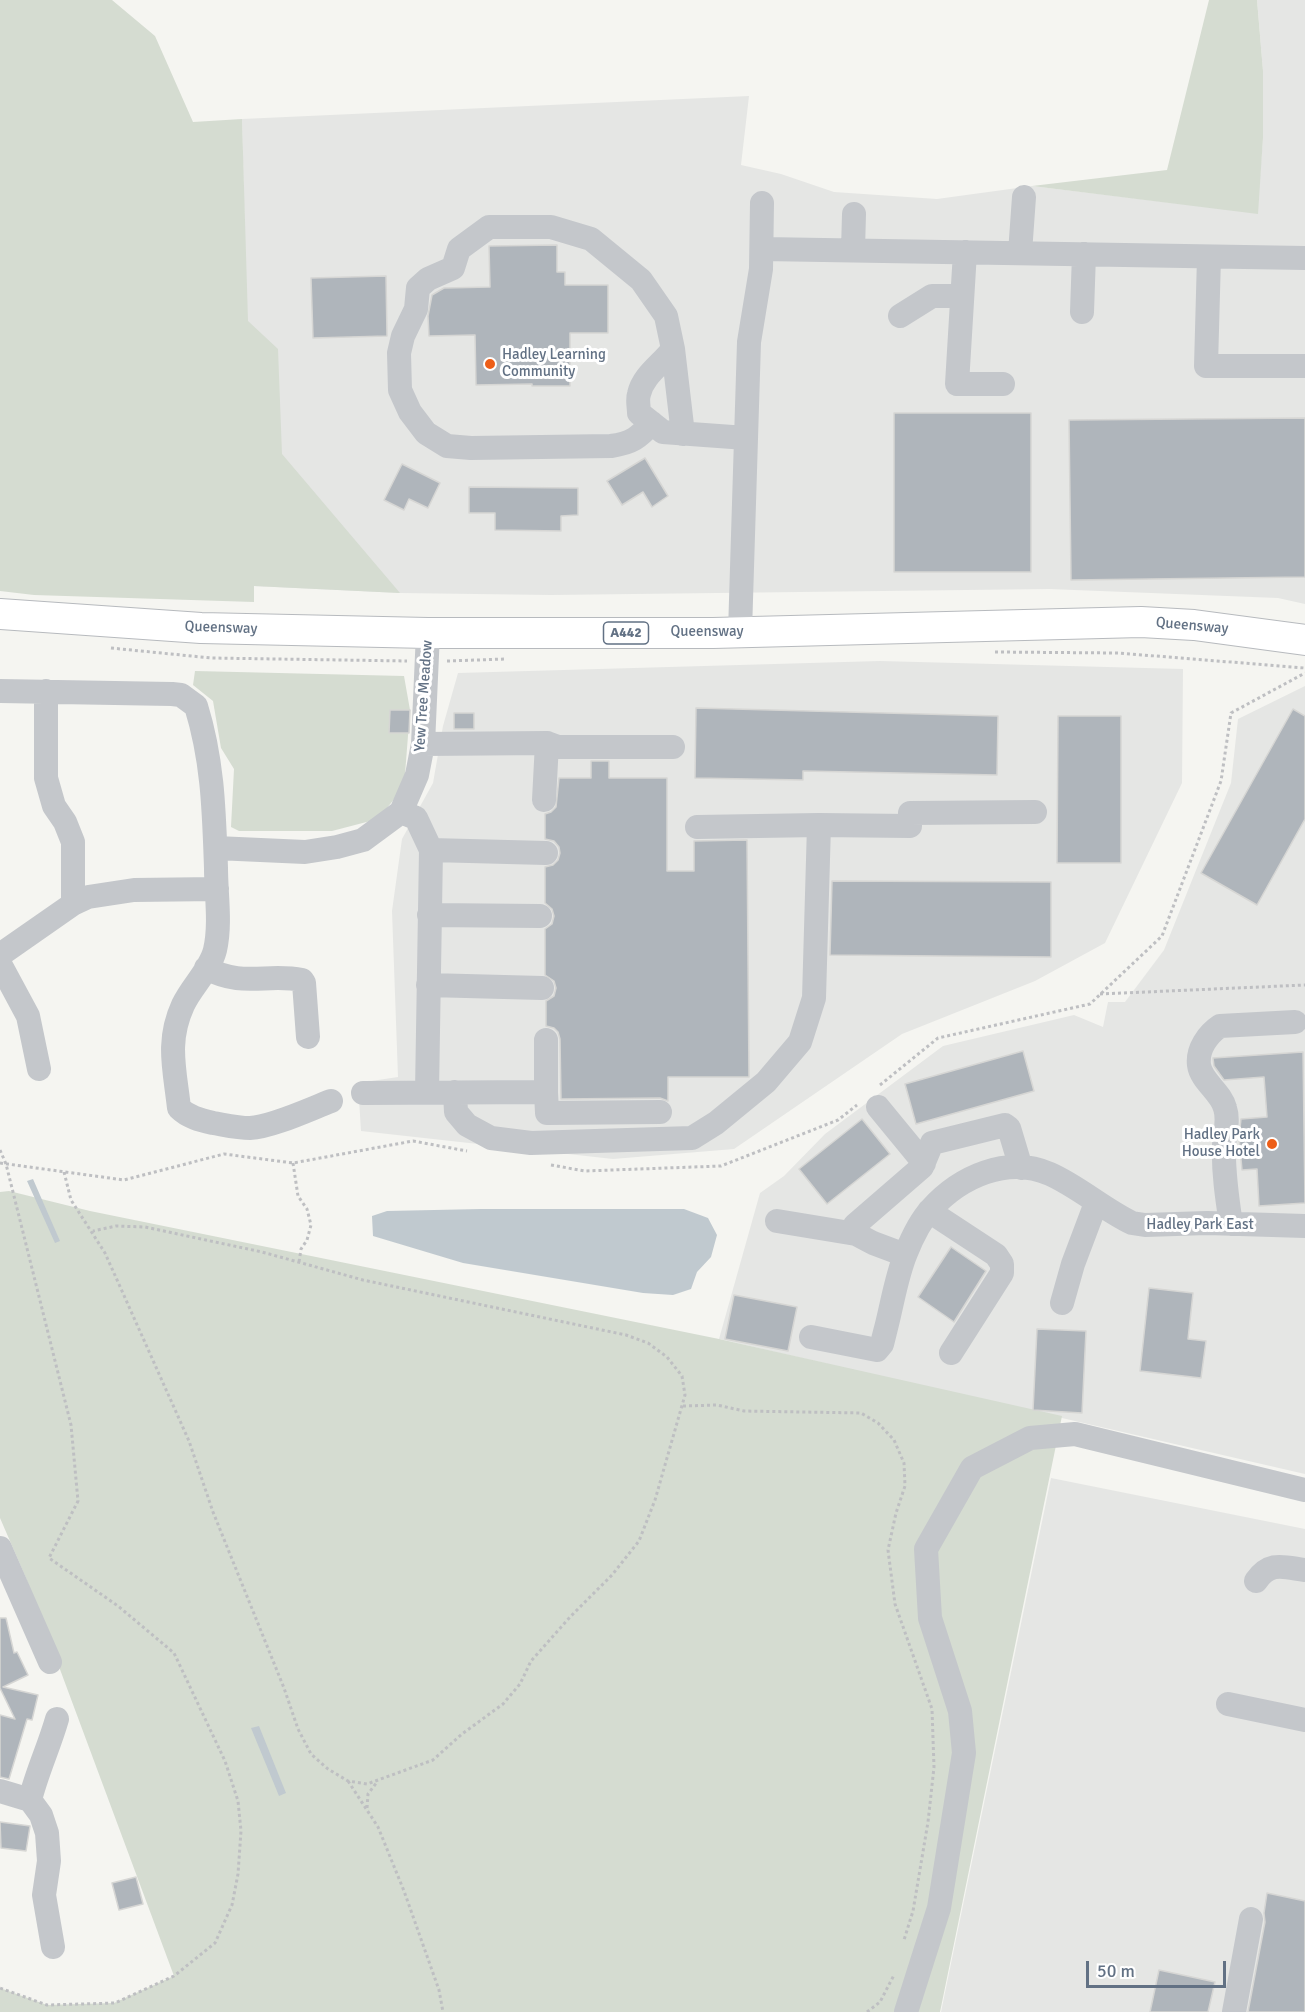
<!DOCTYPE html>
<style>
body{margin:0}
#map{position:relative;width:1305px;height:2012px;overflow:hidden;background:#f5f5f1;font-family:Signika,sans-serif}
canvas{display:block}
.scale{position:absolute;left:1086px;top:1961px;width:140px;height:27px;box-sizing:border-box;border:3px solid #627184;border-top:0;padding-left:8px;font-size:18px;line-height:21px;white-space:nowrap;color:#627184;-webkit-text-stroke:4px #fff;paint-order:stroke}
</style>
<div id="map">
<canvas width="1305" height="2012"></canvas>
<div class="scale">50 m</div>
</div>
<script>
const c = document.querySelector('canvas').getContext('2d');
c.lineJoin = 'round';
function fillPath(path, color) {
  c.fillStyle = color;
  c.fill(path, 'evenodd');
}
function stroke(path, color, width, dash) {
  c.strokeStyle = color;
  c.lineWidth = width;
  c.lineCap = dash ? 'butt' : 'round';
  c.setLineDash(dash || []);
  c.stroke(path);
}
function drawText(font, color, halo, rows, align = 'center') {
  c.font = font + ' Signika,sans-serif';
  c.lineWidth = 6;
  c.setLineDash([]);
  c.textBaseline = 'middle';
  c.strokeStyle = halo;
  c.fillStyle = color;
  for (const [text, x, y, turn = 0] of rows) {
    c.save();
    c.translate(x, y);
    c.rotate((+turn || 0) * Math.PI / 180);
    c.textAlign = isNaN(turn) ? turn : align;
    if (halo) c.strokeText(text, 0, 0);
    c.fillText(text, 0, 0);
    c.restore();
  }
}
fillPath(new Path2D(`
 M1257,0H1305V604L1278,598L1049,589L551,595L400,593L253,586L242,119L749,96L741,165L781,174L834,192L937,199L1032,186L1257,213L1263,138V71Z
 M880,661L1183,669L1182,783L1105,943L1035,981L902,1034L734,1149L613,1159L361,1131L358,1083L398,1077L392,911L402,839L433,783L443,726L458,673Z
 M1305,686V1474L719,1339L760,1193L784,1176L825,1134L943,1046L1074,1015L1103,1027L1108,1002H1125L1164,950L1231,783L1238,719Z
 M1051,1478L1305,1529V2012H941Z`), '#e5e6e4');
fillPath(new Path2D(`
 M0,0H112L155,36L193,122L242,119L248,321L278,349L282,454L400,593L254,586V602L34,595L0,591Z
 M1209,0H1257L1263,71V138L1258,214L1032,186L1167,170Z
 M195,671L404,676L410,710L404,787L378,819L332,831H239L231,827L234,769L221,748L213,701L193,685Z
 M9,1191L90,1211L719,1339L1062,1416L940,2012H0V1988L47,2005L114,2003L174,1976L26,1578L0,1518V1192Z`), '#d5dcd1');
fillPath(new Path2D(`
 M33,1179L60,1241L55,1243L27,1181Z
 M481,1209H684L708,1218L717,1235L711,1257L697,1272L691,1289L673,1295L643,1293L463,1263L373,1236L372,1216L387,1211Z
 M259,1726L286,1793L279,1796L251,1728Z`), '#c0c9cf');
const building = new Path2D(`
 M557,245V272H565V285H608V333H570V386H532V384L476,385L475,335L429,336L428,316L432,295L444,288L490,287L489,246Z
 M386,276L387,336L313,338L311,278Z
 M894,413H1031V572H894Z
 M1305,418V577L1071,580L1069,420Z
 M645,458L668,496L652,507L643,492L622,505L607,481Z
 M402,464L440,483L428,508L409,499L404,510L384,500Z
 M469,487L578,488V515L561,516V531L495,530V513H469Z
 M696,708L998,716L997,775L803,771V780L695,778Z
 M1293,709L1305,716V819L1257,905L1201,873Z
 M390,710H410L409,733H389Z
 M454,713H474V729H454Z
 M1058,716H1121V863H1057Z
 M591,761H609V778H667V871H694V841L747,840L749,1077H668V1101L660,1098L561,1099L560,1039L558,1032L554,1028L546,1026V1001L554,996L556,988L554,981L545,975V929L552,924L554,916L552,909L545,903V867L553,865L558,860L560,853L559,847L554,841L545,839V814L551,812L556,807L559,778H591Z
 M832,881L1051,882V957L830,955Z
 M1023,1051L1034,1091L916,1124L905,1084Z
 M1303,1052L1305,1203L1259,1206L1257,1169L1242,1170L1239,1137L1241,1119L1267,1117L1264,1077L1224,1080L1214,1066L1213,1058Z
 M862,1119L890,1154L827,1204L799,1169Z
 M951,1247L986,1271L954,1322L918,1297Z
 M1149,1288L1193,1293L1188,1339L1206,1341L1201,1378L1140,1371Z
 M734,1295L797,1307L788,1351L725,1339Z
 M1037,1329L1086,1331L1082,1413L1033,1410Z
 M0,1618H6L14,1653L17,1652L28,1675L3,1687L38,1695L32,1720L27,1719L9,1779L0,1777V1715L15,1719L0,1688Z
 M0,1822L30,1826L26,1851L1,1848Z
 M136,1877L143,1904L119,1910L112,1883Z
 M1267,1893L1305,1901V2012H1248L1265,1922L1264,1913Z
 M1159,1970L1215,1982L1208,2012H1150Z`);
fillPath(building, '#afb5bb');
stroke(building, '#d6d6d4', 1.5);
const major = new Path2D(`
 M0,614L201,628L428,633H713L1141,622L1194,625L1305,640`);
stroke(major, '#b7babe', 32);
stroke(new Path2D(`
 M111,648L211,658L407,661
 M995,652L1118,653L1305,668
 M447,661L506,659
 M1100,994L1305,985
 M880,1085L938,1038L1090,1004L1162,936L1221,781L1231,713L1305,673
 M0,1150L6,1164L71,1425L78,1501L49,1558L118,1606L174,1653L225,1761L238,1801L241,1831L238,1874L232,1905L215,1943L174,1976L115,2003L47,2005L0,1988
 M0,1163L124,1180L224,1154L293,1163L413,1141L467,1151
 M293,1163L298,1196L307,1209L311,1225L307,1240L301,1249L299,1262
 M551,1165L585,1171L721,1166L838,1120L857,1105
 M64,1172L71,1200L105,1253L189,1441L213,1512L284,1688L298,1729L311,1754L328,1769L348,1781L367,1784L433,1760L462,1734L503,1704L520,1684L531,1661L571,1616L612,1575L639,1541L655,1500L685,1395L682,1376L667,1357L648,1343L626,1335L363,1280L262,1252L145,1227L116,1226L93,1231
 M683,1406L717,1405L744,1411L861,1413L878,1423L894,1440L904,1463L905,1486L896,1513L888,1550L895,1604L932,1709L934,1767L928,1822L913,1911L904,1940
 M348,1781L378,1827L404,1891L439,1990L443,2012
 M367,1808L368,1794L377,1782
 M867,2012L880,2002L894,1975`), '#bebfc2', 3, [3, 3]);
stroke(new Path2D(`
 M763,249L1305,258
 M853,250L854,214
 M965,252L957,384H1003
 M1020,253L1024,197
 M1209,257L1206,366H1305
 M1082,312L1084,254
 M900,316L932,296H962
 M673,349C662,364 643,375 639,394C637,400 639,407 639,413L663,432L746,438
 M652,423C638,438 632,443 611,446L471,448L447,446L426,433L410,412L400,390L399,353L403,336L416,309L418,288L428,279L453,268L459,249L489,227H551L591,239L641,280L666,316L673,349L683,434
 M740,632L749,342L761,269L762,203
 M0,691L172,694L181,695L196,706C213,761 214,811 216,868C216,894 221,924 215,950C210,970 192,986 183,1005C166,1042 175,1070 179,1108C188,1117 200,1120 213,1123C225,1125 238,1128 250,1128C272,1127 310,1109 331,1101
 M46,691V778L54,806L65,822L73,842V904
 M423,744L547,743L558,747H673
 M544,800L547,743
 M401,812L416,818L431,850L427,1092
 M697,827L819,825
 M216,848L305,852L337,847L363,840L401,812L417,775L423,744L428,633
 M431,850L546,853
 M429,915L540,916
 M0,955L73,904L88,897L134,890L217,889
 M0,964L28,1016L39,1069
 M206,968C243,988 266,973 302,980L304,983L308,1037
 M428,985L542,988
 M455,1092L456,1112L467,1125L491,1138L531,1143L692,1138L716,1123L766,1082L800,1042L814,998L819,825L910,826V813L1035,812
 M546,1092L547,1113L660,1112
 M363,1093L546,1092V1040
 M878,1107L924,1163
 M929,1211L996,1255L1002,1264V1273L951,1353
 M777,1221L856,1234
 M1231,1224C1227,1198 1223,1171 1224,1145C1225,1133 1229,1120 1225,1108C1221,1092 1201,1081 1199,1065C1197,1049 1208,1034 1220,1026L1295,1022
 M905,1255L873,1243L856,1234L855,1225L922,1167L932,1143L1005,1125L1009,1128L1021,1168
 M1062,1303L1073,1264L1096,1203
 M811,1337L877,1350L882,1344L885,1332C892,1306 896,1277 906,1253C912,1238 920,1221 931,1209C960,1177 1007,1155 1050,1174C1079,1187 1103,1209 1132,1223L1145,1225L1207,1223L1305,1226
 M0,1548L50,1662
 M1256,1581C1270,1561 1283,1567 1305,1570
 M1228,1704L1305,1720
 M0,1791L30,1800L41,1815L47,1833L49,1861L44,1895L53,1947
 M30,1800C37,1772 49,1747 57,1719
 M906,2012L939,1908L964,1753L960,1711L930,1618L926,1549L972,1468L1030,1438L1075,1434L1305,1490
 M1234,2012L1251,1919`), '#c4c7cb', 24);
stroke(major, '#fff', 30);
for (const [x, y, r, color] of [
 [490,364,6,"#ed5e18"],
 [1272,1144,6,"#ed5e18"]
]) {
  const dot = new Path2D();
  dot.arc(x, y, r, 0, 2 * Math.PI);
  c.fillStyle = color;
  c.fill(dot);
  stroke(dot, '#fff', 2);
}
for (const [x, y, w] of [
 [626,633,45]
]) {
  const box = new Path2D();
  box.roundRect(x - w / 2, y - 11, w, 22, 4.5);
  c.fillStyle = '#fff';
  c.fill(box);
  stroke(box, '#627184', 1.5);
}
drawText('bold 14px', '#627184', null, [
 ["A442",626,633]
]);
drawText('15px', '#627184', '#fff', [
 ["Hadley Learning",502,355],
 ["Community",502,372],
 ["Hadley Park",1260,1135,"right"],
 ["House Hotel",1260,1152,"right"]
], 'left');
drawText('15px', '#627184', '#fff', [
 ["Queensway",1192,626,5],
 ["Queensway",221,628,2],
 ["Queensway",707,632],
 ["Yew Tree Meadow",424,696,-86],
 ["Hadley Park East",1200,1225]
]);
</script>
